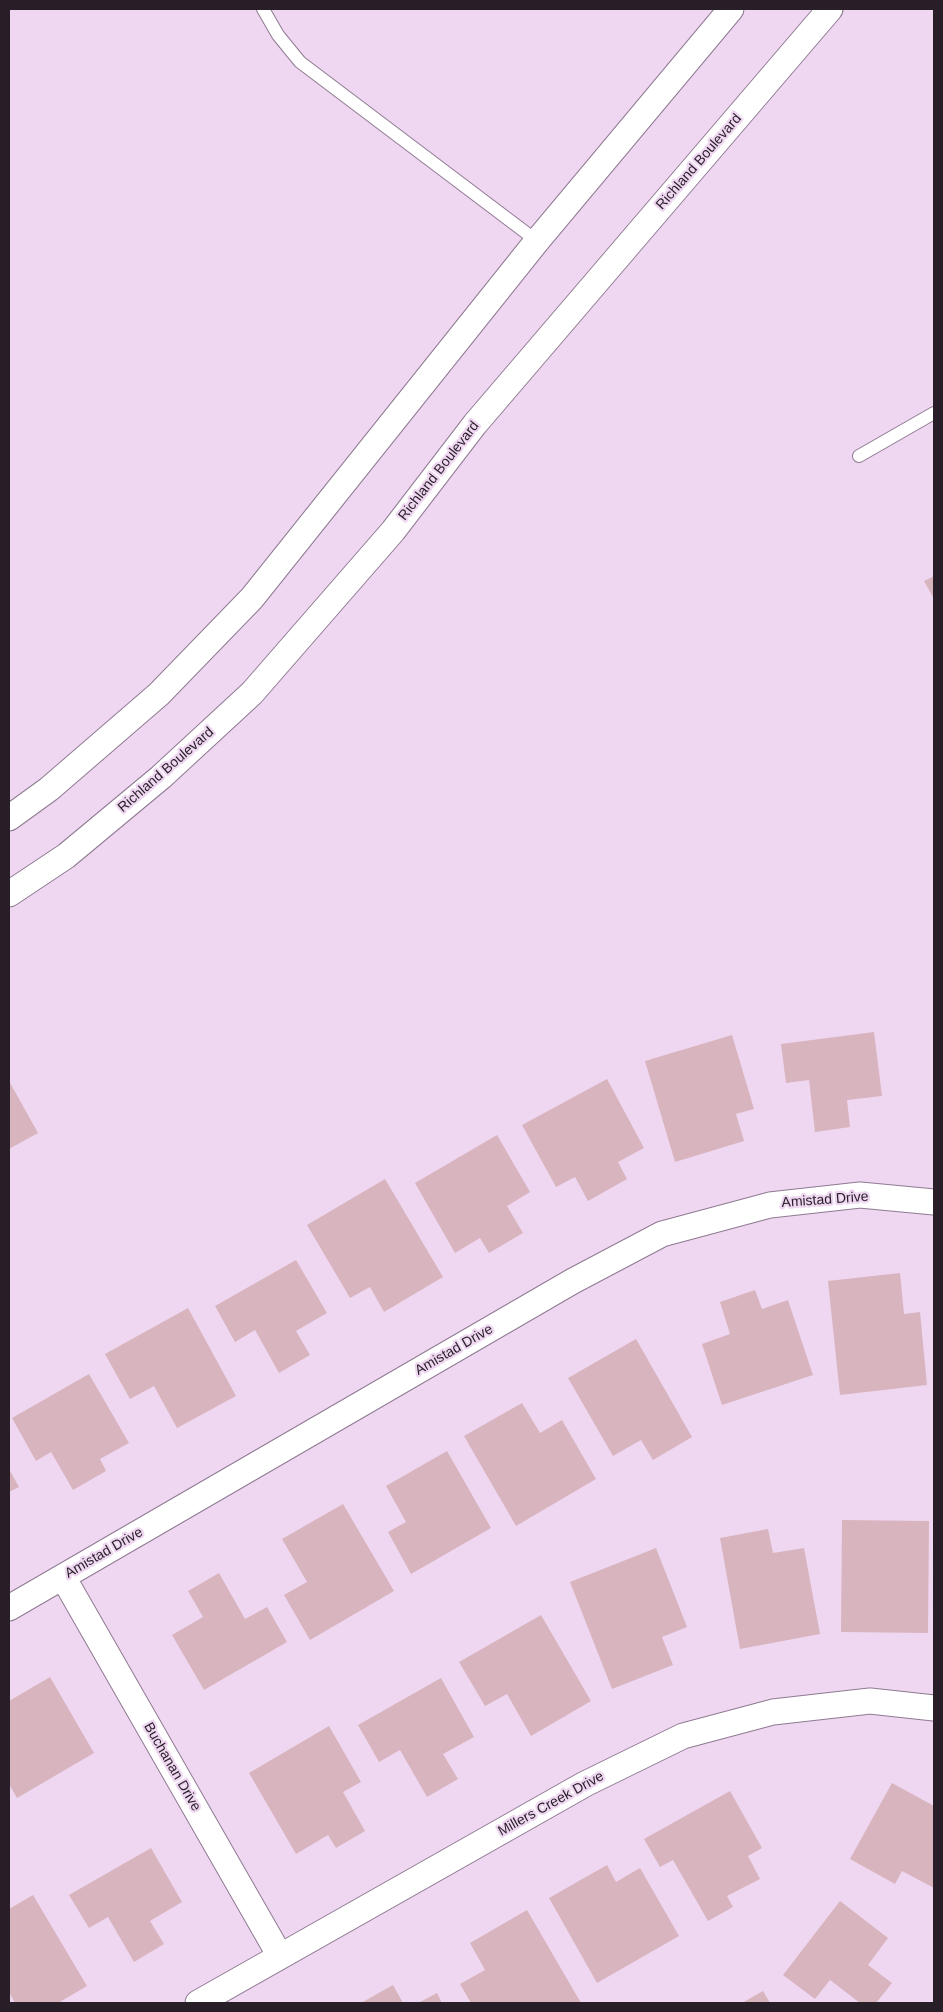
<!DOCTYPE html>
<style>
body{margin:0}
#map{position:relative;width:943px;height:2012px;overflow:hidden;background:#efd7f1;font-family:Arial,sans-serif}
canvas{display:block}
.frame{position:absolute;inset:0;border:10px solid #271e28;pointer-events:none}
</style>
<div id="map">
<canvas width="943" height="2012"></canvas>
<div class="frame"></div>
</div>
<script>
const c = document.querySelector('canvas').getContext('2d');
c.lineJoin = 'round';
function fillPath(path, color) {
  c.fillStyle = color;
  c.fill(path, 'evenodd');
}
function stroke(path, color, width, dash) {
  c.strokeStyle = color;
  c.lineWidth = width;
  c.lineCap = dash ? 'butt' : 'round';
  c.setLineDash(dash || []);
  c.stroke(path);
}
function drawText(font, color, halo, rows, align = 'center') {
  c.font = font + ' Arial,sans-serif';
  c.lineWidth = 4.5;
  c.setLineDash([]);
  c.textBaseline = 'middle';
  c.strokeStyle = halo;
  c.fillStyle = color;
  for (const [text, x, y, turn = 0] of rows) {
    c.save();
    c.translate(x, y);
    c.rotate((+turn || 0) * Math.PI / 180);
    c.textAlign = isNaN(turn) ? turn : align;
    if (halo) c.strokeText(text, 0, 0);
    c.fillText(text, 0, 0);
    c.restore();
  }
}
fillPath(new Path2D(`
 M934,576V599L924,581Z
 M874,1032L882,1096L847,1100L850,1127L815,1132L809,1080L786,1083L781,1044Z
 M732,1035L754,1109L736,1114L744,1141L675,1162L645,1061Z
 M607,1079L644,1148L618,1162L627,1179L588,1201L575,1177L556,1187L522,1125Z
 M9,1081L38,1133L9,1149Z
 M497,1135L530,1192L507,1206L523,1233L489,1253L480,1238L455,1253L415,1183Z
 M385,1179L443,1277L384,1312L370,1287L350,1298L307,1225Z
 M296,1260L327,1313L296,1331L310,1355L279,1373L255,1330L235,1342L215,1306Z
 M900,1273L904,1314L920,1312L927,1385L840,1395L828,1281Z
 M755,1290L762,1309L788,1300L813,1375L722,1405L702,1344L730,1334L720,1302Z
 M188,1308L236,1396L177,1428L154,1386L130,1399L105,1354Z
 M636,1339L692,1437L653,1460L641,1440L613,1456L568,1378Z
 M89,1374L129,1443L100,1459L106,1471L73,1490L51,1452L36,1461L12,1418Z
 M522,1403L540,1433L562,1420L596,1479L516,1526L464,1436Z
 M447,1451L491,1528L411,1574L388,1532L406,1522L386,1486Z
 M9,1469L19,1487L9,1492Z
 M343,1504L394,1591L310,1640L284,1595L307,1582L282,1539Z
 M842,1520L929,1521L928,1633L841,1632Z
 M768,1529L773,1553L804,1548L820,1634L740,1649L720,1538Z
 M656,1548L687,1627L662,1637L673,1665L612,1689L570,1582Z
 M219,1573L245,1619L267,1607L287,1642L204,1690L172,1635L203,1617L188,1591Z
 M541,1615L591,1701L531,1736L507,1694L485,1706L459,1662Z
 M50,1677L94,1753L17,1798L9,1784V1701Z
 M441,1678L474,1737L443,1754L458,1779L427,1797L400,1750L379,1762L358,1725Z
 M329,1726L361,1782L343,1792L365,1831L336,1848L328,1835L296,1854L249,1773Z
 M892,1783L934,1806V1888L902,1871L895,1884L850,1859Z
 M730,1791L762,1848L748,1856L760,1879L727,1896L733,1907L708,1921L673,1860L660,1867L644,1839Z
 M151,1848L182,1902L150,1921L164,1944L134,1962L108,1917L89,1928L69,1895Z
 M607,1865L616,1882L640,1868L679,1936L597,1983L549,1898Z
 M33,1895L87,1986L58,2003H15L9,1992V1909Z
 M840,1901L888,1938L868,1965L892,1983L876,2003H860L830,1980L815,1999L783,1975Z
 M527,1910L581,2003H471L460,1984L485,1970L470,1943Z
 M393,1985L403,2003H361Z
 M763,1991L770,2003H742Z
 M437,1993L442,2003H418Z`), '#d8b4be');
const lane = new Path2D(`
 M263,9L278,35L300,62L537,241
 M859,456L934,413`);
const street = new Path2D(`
 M9,818L49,789L159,694L252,598L537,241L731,9
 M9,894L66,856L161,777L252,693L393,531L475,424L830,9
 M63,1577L280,1956
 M9,1608L573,1281L662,1234L770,1205L860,1195L934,1202
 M198,2003L585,1784L683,1736L773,1712L870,1701L934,1708`);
stroke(lane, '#8f7a92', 14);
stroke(street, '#8f7a92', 27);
stroke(lane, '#fff', 12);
stroke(street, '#fff', 25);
drawText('14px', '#271e28', '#efd7f1', [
 ["Richland Boulevard",699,162,-49],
 ["Richland Boulevard",439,471,-52],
 ["Richland Boulevard",166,770,-41],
 ["Amistad Drive",825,1200,-4],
 ["Amistad Drive",454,1350,-30],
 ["Amistad Drive",104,1553,-30],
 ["Buchanan Drive",172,1767,60],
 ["Millers Creek Drive",551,1804,-29]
]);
</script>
